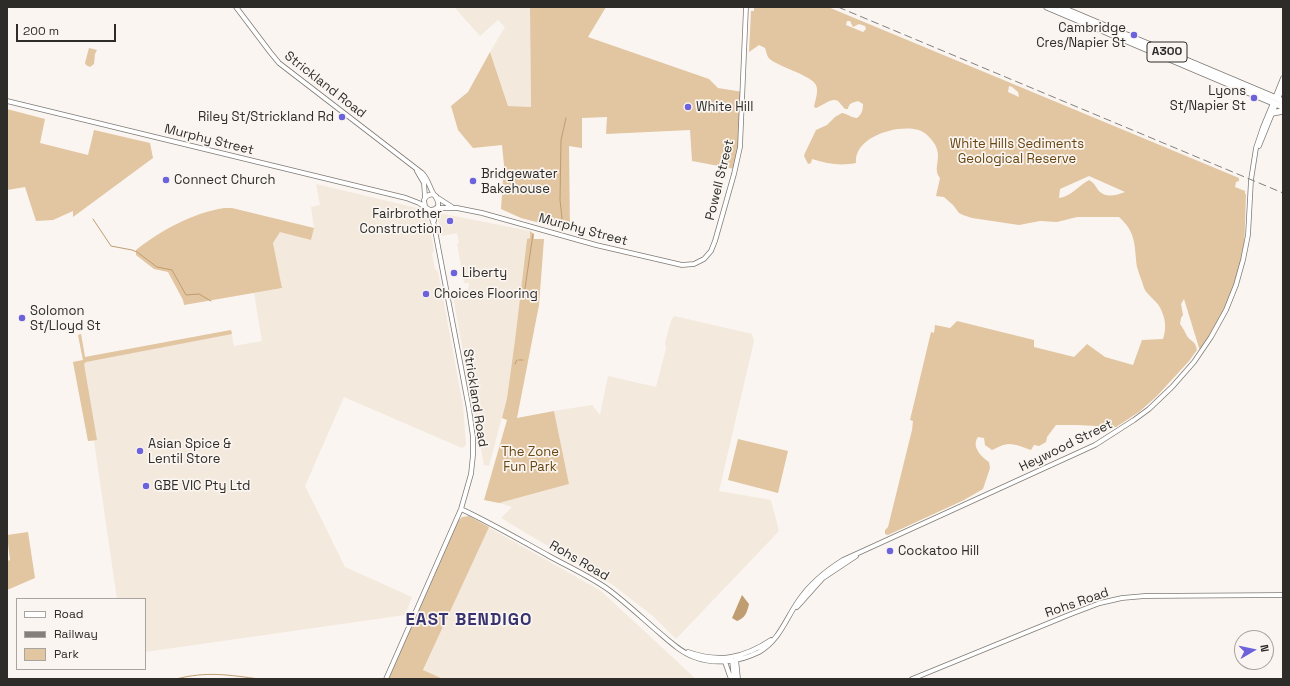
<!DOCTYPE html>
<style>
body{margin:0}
#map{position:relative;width:1290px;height:686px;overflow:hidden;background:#faf5f0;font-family:"Space Grotesk",sans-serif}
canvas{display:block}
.frame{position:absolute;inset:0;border:8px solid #2d2c29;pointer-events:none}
.legend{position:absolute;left:16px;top:598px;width:130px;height:72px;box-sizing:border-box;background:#faf5f0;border:1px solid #a8a5a0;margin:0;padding:5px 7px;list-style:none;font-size:12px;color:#2d2c29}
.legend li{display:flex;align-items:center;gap:8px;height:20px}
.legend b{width:20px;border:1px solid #a8a5a0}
.north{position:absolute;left:1234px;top:630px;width:40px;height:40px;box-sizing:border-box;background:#faf5f0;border:1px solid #a8a5a0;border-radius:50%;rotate:81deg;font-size:11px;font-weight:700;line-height:16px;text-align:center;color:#2d2c29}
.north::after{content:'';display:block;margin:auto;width:14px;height:18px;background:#6c62dc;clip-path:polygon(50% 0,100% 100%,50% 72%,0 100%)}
.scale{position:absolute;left:16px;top:24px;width:100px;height:18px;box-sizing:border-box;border:2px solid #2d2c29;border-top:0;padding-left:5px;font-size:12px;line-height:14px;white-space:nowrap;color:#2d2c29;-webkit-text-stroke:3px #faf5f0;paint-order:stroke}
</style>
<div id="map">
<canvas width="1290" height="686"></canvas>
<div class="frame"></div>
<ul class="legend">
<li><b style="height:5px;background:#fff"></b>Road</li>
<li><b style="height:5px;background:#83807c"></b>Railway</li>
<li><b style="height:11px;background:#e2c5a1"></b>Park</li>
</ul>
<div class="north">N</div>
<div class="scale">200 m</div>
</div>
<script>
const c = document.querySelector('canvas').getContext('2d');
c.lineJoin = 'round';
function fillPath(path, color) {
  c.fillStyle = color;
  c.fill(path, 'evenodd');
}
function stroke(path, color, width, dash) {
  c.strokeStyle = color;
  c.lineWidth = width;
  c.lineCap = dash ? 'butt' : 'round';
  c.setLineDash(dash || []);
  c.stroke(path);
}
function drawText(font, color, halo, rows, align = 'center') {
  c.font = font + ' "Space Grotesk",sans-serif';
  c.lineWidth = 3.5;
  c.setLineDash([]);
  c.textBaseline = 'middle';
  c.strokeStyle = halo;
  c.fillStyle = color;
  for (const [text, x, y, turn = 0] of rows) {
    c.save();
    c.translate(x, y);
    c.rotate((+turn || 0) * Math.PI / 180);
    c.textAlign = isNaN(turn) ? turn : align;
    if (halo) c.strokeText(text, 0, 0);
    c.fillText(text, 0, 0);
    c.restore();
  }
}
fillPath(new Path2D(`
 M454,7H530L531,107L508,106L490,52L505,27L498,20L480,36Z
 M316,184L417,208L425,211L427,213L434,251L432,254L435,269L438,271L463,406L466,445L462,448L344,397L305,486L345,567L412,597L405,615L145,652V599H117L94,441H88L73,362L83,360L78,335L81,334L85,357L231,330L234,346L262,341L254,293L282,288L273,243L280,231L311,240L314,228L311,207L320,205Z
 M439,213L530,231V238L527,239L515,340L507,398L489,466L484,465L452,291L468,292L469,283H464L457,244L459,243L457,233L442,236L437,215Z
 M674,316L752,334L754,341L719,491L771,500L779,531L676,639L653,616L613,585L501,518L512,507L499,503L569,484L554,411L592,405L600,415L608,376L656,387L666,349L665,342L671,321Z
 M488,527L601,591L696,679H443L423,671Z`), '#f3e9dd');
fillPath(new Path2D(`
 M530,7H606L588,37L709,79L718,88L743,92L740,147L735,169L692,161L690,130L606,134L607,117L582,118V148L569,146L570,231L521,218L501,209L504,165L502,145L473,148L458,130L451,106L468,92L490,52L508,106L531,107Z
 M754,7H828L1239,178V181L1236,182L1235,187L1245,191V194H1246L1244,252L1237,274L1233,295L1215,334L1200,351L1184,299L1181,304L1183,315L1181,318L1180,324C1183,328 1185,332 1187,336C1192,343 1195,340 1197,350L1189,361L1157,396L1139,412L1116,427L1077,425H1056L1047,437L1046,442L1039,446L1034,445L1031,450C1025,448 1016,444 1009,444C1003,444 997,448 992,450L985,445L984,438L978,437C971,446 981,457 989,462L990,468L983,489L964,500L888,535L885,534V530L888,527L912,430L913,421L910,420L931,332L934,333L935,325L950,328L957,321L1034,340V347L1074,357L1087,344L1105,357L1133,365L1142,340L1163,339C1166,330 1166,321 1162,312C1159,301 1147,296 1144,288C1142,281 1139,274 1137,267C1134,246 1137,233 1119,217H1077L1057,222L1040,221L1019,225L972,218L963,215L959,213L953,205L944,197L936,196L940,178C930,166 949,154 926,134C910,120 853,134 856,163C840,166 828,164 812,159L811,163L808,164L804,156L805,153L816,130L827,125L835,117L842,113C848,114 852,118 857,118C862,114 863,110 863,104L858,101C852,103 849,103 848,109H845C843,107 840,103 838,101C832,97 822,106 816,108L814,107C815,101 819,91 816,85C812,75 772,65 768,57C767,55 766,51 765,48L759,45L749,52L751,11H754ZM847,21H850L853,27L859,24L865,26L866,29L863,32L846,25ZM1009,86L1012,87L1018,92L1019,97L1008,92ZM1089,176L1125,192C1117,195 1107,198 1100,192C1095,187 1096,184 1089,180C1078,186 1072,196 1059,198L1060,189Z
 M89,48L97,50L95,54L94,64L90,67L86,65L85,63Z
 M7,109L45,119L40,143L88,155L94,130L150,143L153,158L73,217V211L53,220L36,221L25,187L7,190Z
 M224,208H232L314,228L311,240L280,232L273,243L282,288L184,305L183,300L168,272L154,269L136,255V250C161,230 193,213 224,208Z
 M530,231L534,234V239H544L539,305L517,418L554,411L569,484L499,503L484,500L507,420L502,418L507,398L515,340L527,239L530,238Z
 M231,330L232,334L86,362L84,364L97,440L88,441L73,362L83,360L78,335L81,334L85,357Z
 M738,439L788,451L778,493L728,480Z
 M469,516L489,527L423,670L443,679H388L458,521L462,517Z
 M28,532L35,578L7,590V561L10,560L7,535Z`), '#e2c5a1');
fillPath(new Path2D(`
 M742,595L749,604C747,613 745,618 737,621L732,618Z`), '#c09d71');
stroke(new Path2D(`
 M93,219L111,246L132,250L137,252L157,267L172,270L186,295L199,294L211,301
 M560,228L562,218L560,200L561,140L566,118
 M524,295L533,234
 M519,360H523
 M515,364L517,360
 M176,679C207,671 229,675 259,679`), '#c09d71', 1);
const secondary = new Path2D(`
 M1275,98L1283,78
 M1278,99L1283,87
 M7,101L406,198L419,203L430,210C443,209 438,200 433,193C429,186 428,179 422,173L279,63L270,52L236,7
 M1259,146L1276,104
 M417,171L424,183L425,197
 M438,198L452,207
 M425,206L424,200C426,195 431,193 436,196
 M436,208H457L482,213L596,245L682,265L694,264L704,259L711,251L715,241L734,174L740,147L746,7
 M434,221L436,208
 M461,509C491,523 520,540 549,556C569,567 591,577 609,590C625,602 640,616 655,629C667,639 680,652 694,657C715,665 739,662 759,652C780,640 786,618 799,600C810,584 827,570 843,560L1095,445L1134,420L1149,409L1172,387L1194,362L1211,337L1226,310L1236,285L1243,260L1248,235L1251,180L1256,148L1263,127L1273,103
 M797,607L823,578L856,556
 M688,652C719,663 744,658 771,640
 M736,659L738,679
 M732,660L734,679
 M725,662L731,679
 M386,679L461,509L471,474L473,455V437L469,409L434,225L431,216L427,208
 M912,679L1071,614L1100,603L1122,598L1145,596L1283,595`);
const highway = new Path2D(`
 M1047,7L1283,107
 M1060,7L1283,101
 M1272,113L1283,111`);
stroke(secondary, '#7f7b76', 5.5);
stroke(highway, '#7f7b76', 7);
stroke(secondary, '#fff', 4);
stroke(highway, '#fff', 5.5);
stroke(new Path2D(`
 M838,7L1283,193`), '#83807c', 1, [8, 4]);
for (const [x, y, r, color] of [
 [1134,35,4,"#6c62dc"],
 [1254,98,4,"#6c62dc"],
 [688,107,4,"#6c62dc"],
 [342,117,4,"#6c62dc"],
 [166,180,4,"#6c62dc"],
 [473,181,4,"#6c62dc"],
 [450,221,4,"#6c62dc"],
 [454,273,4,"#6c62dc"],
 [426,294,4,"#6c62dc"],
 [22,318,4,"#6c62dc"],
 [140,451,4,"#6c62dc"],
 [146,486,4,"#6c62dc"],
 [890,551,4,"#6c62dc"]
]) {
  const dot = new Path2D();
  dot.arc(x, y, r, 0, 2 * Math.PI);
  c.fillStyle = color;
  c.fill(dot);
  stroke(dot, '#faf5f0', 1.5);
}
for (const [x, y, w] of [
 [1167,52,40]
]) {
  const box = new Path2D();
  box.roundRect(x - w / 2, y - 10, w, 20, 3);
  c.fillStyle = '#faf5f0';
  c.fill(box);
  stroke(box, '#2d2c29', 1);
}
drawText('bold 12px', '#2d2c29', null, [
 ["A300",1167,52]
]);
drawText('13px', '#2d2c29', '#faf5f0', [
 ["Cambridge",1126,28,"right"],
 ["Cres/Napier St",1126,43,"right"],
 ["Lyons",1246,91,"right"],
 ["St/Napier St",1246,106,"right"],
 ["White Hill",696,107],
 ["Riley St/Strickland Rd",334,117,"right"],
 ["Bridgewater",481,174],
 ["Bakehouse",481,189],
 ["Connect Church",174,180],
 ["Fairbrother",442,214,"right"],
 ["Construction",442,229,"right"],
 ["Liberty",462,273],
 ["Choices Flooring",434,294],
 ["Solomon",30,311],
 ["St/Lloyd St",30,326],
 ["Asian Spice &",148,444],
 ["Lentil Store",148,459],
 ["GBE VIC Pty Ltd",154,486],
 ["Cockatoo Hill",898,551]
], 'left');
drawText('13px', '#2d2c29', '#faf5f0', [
 ["Strickland Road",325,85,38],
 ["Murphy Street",209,140,14],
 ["Powell Street",720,180,-76],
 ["Murphy Street",583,230,15],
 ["Strickland Road",475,398,81],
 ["Heywood Street",1066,446,-26],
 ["Rohs Road",579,561,30],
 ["Rohs Road",1077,603,-19]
]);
drawText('13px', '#68450f', '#faf5f0', [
 ["White Hills Sediments",1017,144],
 ["Geological Reserve",1017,159],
 ["The Zone",530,452],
 ["Fun Park",530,467]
]);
c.letterSpacing = '1px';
drawText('bold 17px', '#37336f', '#faf5f0', [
 ["EAST BENDIGO",469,620]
]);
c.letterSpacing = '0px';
</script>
